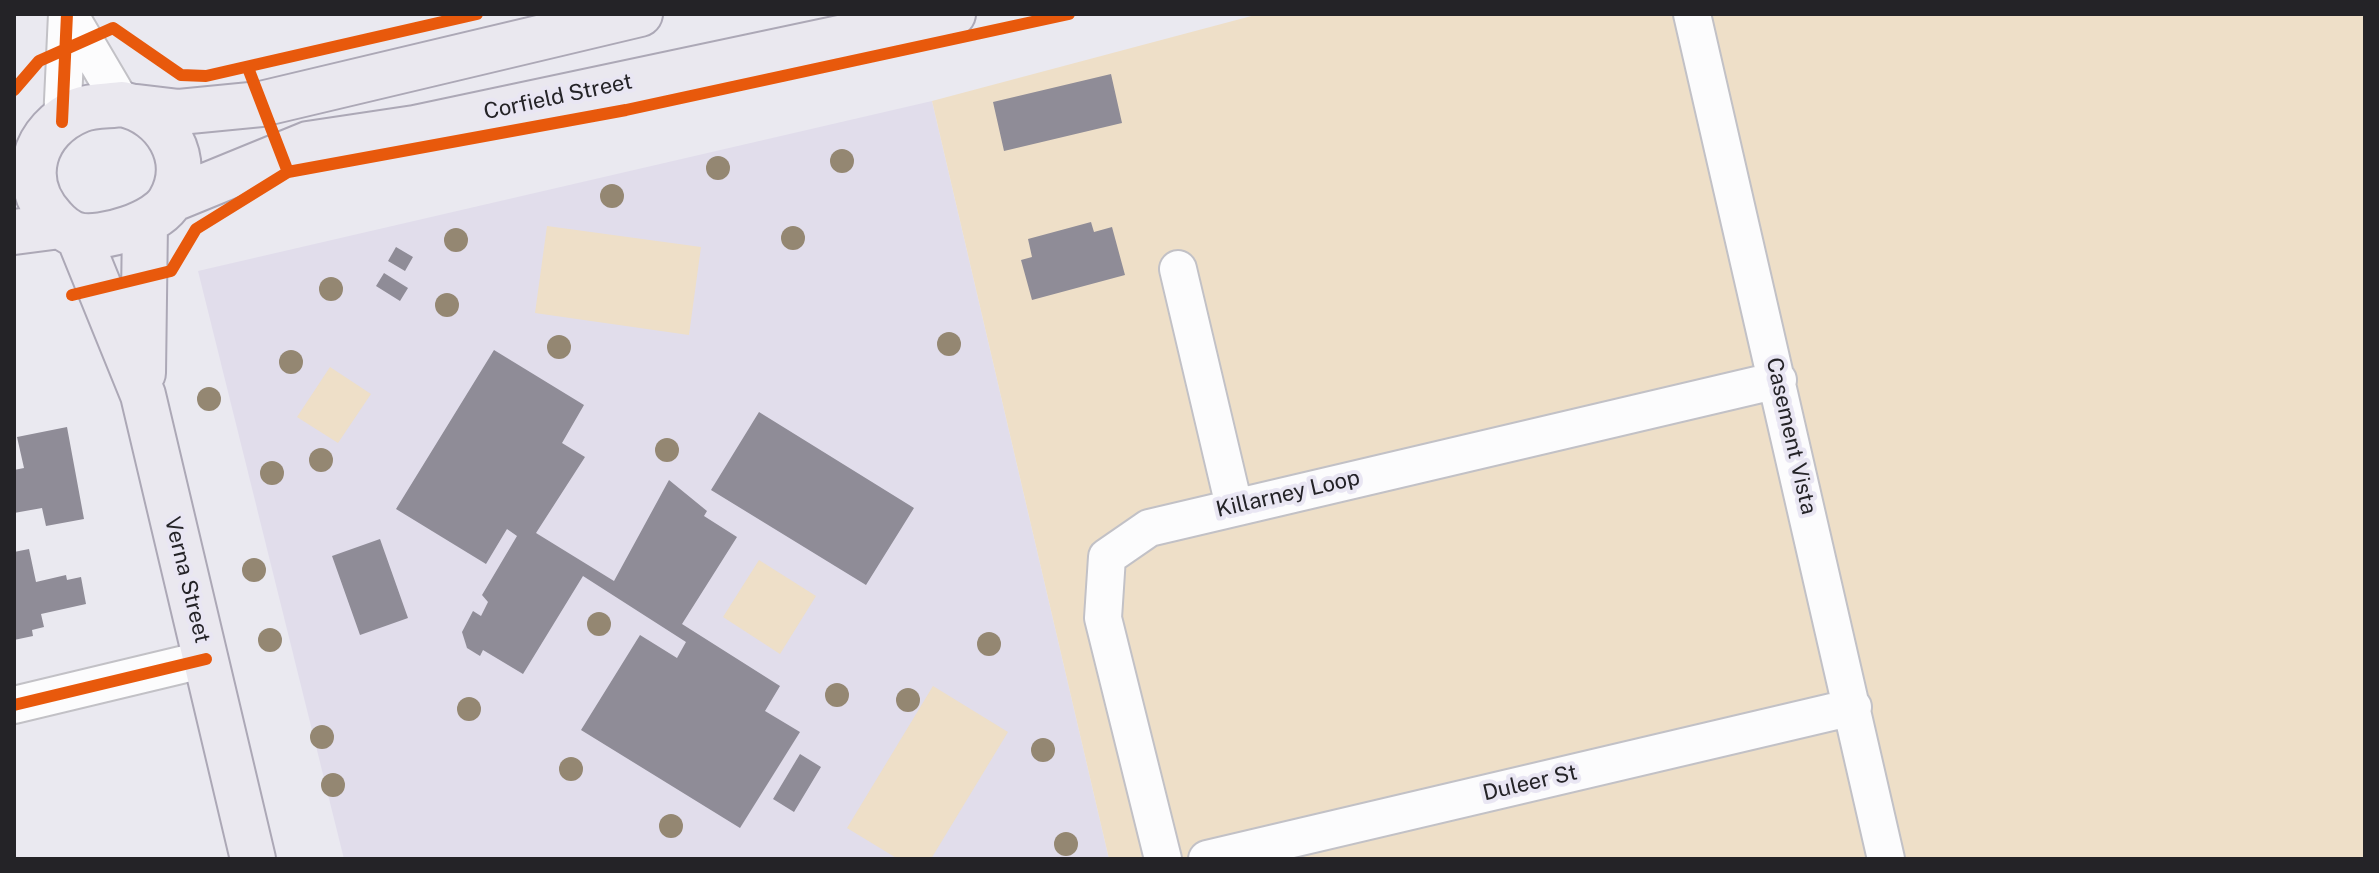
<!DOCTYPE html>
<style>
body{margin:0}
#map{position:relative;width:2379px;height:873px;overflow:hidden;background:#eae9f0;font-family:"Public Sans",sans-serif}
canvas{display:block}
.frame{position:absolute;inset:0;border:16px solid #242327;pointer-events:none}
</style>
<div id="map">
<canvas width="2379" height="873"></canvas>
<div class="frame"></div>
</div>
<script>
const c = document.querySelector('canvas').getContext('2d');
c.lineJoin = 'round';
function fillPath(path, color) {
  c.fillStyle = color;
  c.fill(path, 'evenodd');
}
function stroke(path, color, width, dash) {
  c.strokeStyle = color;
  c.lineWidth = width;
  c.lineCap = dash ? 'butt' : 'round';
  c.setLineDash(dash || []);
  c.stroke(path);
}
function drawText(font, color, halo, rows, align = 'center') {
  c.font = font + ' "Public Sans",sans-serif';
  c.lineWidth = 8;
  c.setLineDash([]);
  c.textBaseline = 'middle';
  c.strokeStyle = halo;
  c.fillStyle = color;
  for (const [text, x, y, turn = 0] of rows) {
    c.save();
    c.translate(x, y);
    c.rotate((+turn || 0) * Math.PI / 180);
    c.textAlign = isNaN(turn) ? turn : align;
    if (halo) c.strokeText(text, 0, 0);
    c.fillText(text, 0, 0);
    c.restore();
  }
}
fillPath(new Path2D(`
 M932,101L1109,859H344L198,271Z`), '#e1ddeb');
fillPath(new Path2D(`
 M1259,14H2365V859H1109L932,101Z
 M547,226L701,247L689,335L535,313Z
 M330,367L371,394L338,443L297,417Z
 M759,560L816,596L780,654L723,617Z
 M933,686L1008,732L931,859H898L847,828Z`), '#eedfc8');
fillPath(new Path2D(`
 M1111,74L1122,123L1004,151L993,102Z
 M1091,222L1094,232L1112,227L1125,275L1032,300L1021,260L1032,257L1028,239Z
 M396,247L413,257L405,271L388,261Z
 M384,273L408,288L400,301L376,286Z
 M494,350L584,405L562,443L585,457L536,533L614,581L669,480L707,511L704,516L737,537L682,624L780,686L765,711L800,732L740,828L581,730L640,635L677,658L686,642L583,576L523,674L483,650L480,656L467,648L462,632L473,611L481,616L488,602L482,595L517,536L507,529L486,564L396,509Z
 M759,412L914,508L866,585L711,490Z
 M67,427L84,519L46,526L42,508L14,513V470L24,468L17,437Z
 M380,539L408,618L360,635L332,556Z
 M29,549L36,582L66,575L67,580L81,577L86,604L41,614L44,627L32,630L33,636L14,640V552Z
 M800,754L821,767L794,812L773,799Z`), '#8f8c97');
const minor = new Path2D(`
 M69,14L122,104
 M1692,14L1886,859
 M62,122L67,14
 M1178,269L1234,506
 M14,705L206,659
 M1163,859L1103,618L1107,557L1149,528L1778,380
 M1207,859L1853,707`);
const major = new Path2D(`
 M122,104C165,113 194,159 170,201C158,223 102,241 77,235C68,232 59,225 53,218C18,181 33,129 80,110C92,105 109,106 122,104Z
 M137,107L179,112L261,104L640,14
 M171,200L308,144L415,128L953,14
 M14,232L60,226
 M78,235L143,395L253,859
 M143,373L145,223`);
stroke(minor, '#c2c1c6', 40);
stroke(major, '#aca8b6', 48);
stroke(minor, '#fcfcfd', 36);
stroke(major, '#eae8ef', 44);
stroke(new Path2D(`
 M14,90L39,61L113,28L181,75L206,76L477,14
 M62,122L67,14
 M288,172L626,110L1069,14
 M72,295L171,271L196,229L288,172L248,68
 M14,705L206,659`), '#e8590c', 12);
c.fillStyle = '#948772';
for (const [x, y] of [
 [842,161],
 [718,168],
 [612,196],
 [793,238],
 [456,240],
 [331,289],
 [447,305],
 [949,344],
 [559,347],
 [291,362],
 [209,399],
 [667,450],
 [321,460],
 [272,473],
 [254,570],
 [599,624],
 [270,640],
 [989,644],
 [837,695],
 [908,700],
 [469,709],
 [322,737],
 [1043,750],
 [571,769],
 [333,785],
 [671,826],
 [1066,844]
]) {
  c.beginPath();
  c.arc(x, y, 12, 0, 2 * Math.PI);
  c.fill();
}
drawText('22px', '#242327', '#e9e6f3', [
 ["Corfield Street",558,97,-12],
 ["Casement Vista",1791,436,77],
 ["Killarney Loop",1288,494,-13],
 ["Verna Street",187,580,76],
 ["Duleer St",1530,783,-13]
]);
</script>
